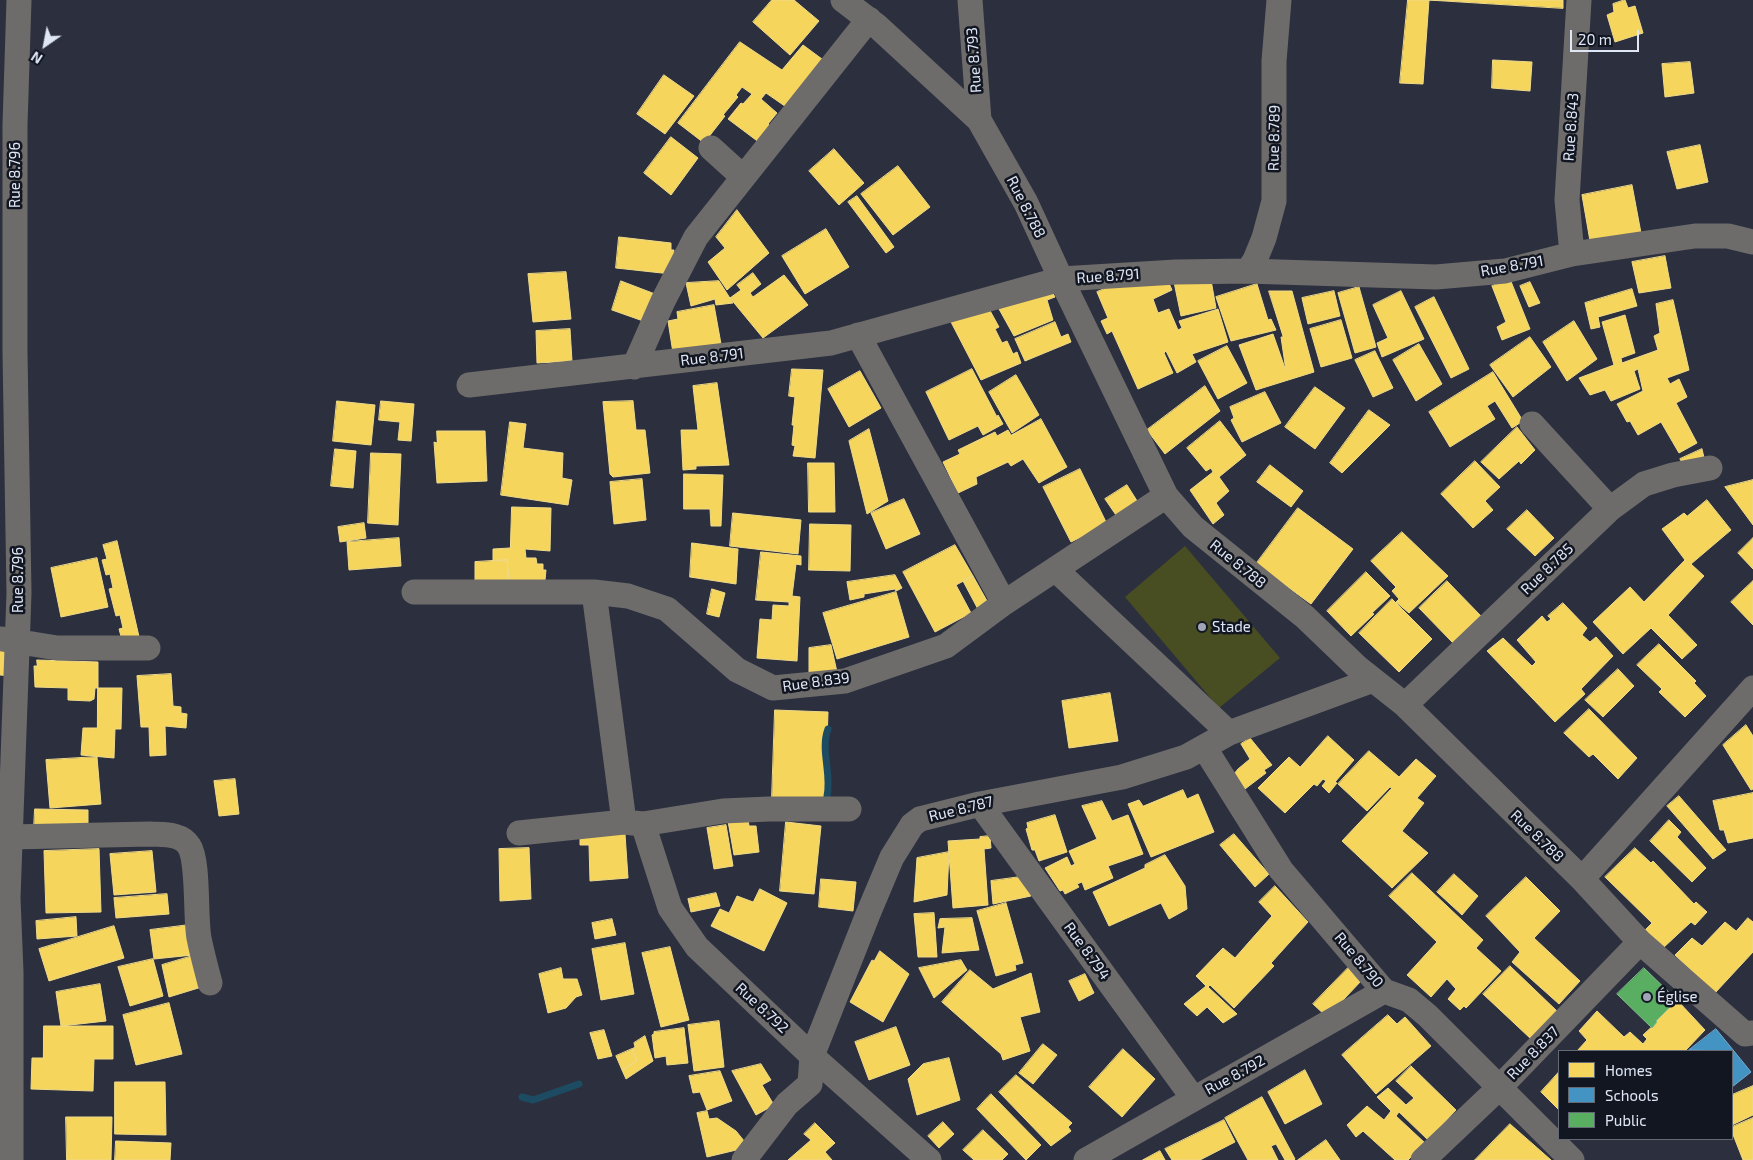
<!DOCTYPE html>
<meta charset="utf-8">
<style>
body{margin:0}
#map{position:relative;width:1753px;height:1160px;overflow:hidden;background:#2c303e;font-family:"Exo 2",sans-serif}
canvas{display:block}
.legend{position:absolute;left:1558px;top:1050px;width:175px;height:90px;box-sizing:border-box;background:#121621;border:1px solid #646976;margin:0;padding:6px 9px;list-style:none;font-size:15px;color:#dfe6f5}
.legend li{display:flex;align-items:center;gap:10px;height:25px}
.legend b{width:25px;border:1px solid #646976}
.north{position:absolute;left:20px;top:20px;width:50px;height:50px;-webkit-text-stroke:4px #121621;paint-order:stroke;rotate:213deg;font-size:14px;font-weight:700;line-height:20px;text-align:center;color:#dfe6f5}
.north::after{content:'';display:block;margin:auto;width:18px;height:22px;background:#dfe6f5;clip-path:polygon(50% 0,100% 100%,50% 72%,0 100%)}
.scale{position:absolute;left:1570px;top:30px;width:69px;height:22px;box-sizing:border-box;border:2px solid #dfe6f5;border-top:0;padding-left:6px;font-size:15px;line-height:18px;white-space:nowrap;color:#dfe6f5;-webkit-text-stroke:4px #121621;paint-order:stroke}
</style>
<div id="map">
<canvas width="1753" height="1160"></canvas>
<ul class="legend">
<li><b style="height:14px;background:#f6d55c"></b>Homes</li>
<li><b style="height:14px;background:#4393c3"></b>Schools</li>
<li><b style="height:14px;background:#5aae61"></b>Public</li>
</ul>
<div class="north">N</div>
<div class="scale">20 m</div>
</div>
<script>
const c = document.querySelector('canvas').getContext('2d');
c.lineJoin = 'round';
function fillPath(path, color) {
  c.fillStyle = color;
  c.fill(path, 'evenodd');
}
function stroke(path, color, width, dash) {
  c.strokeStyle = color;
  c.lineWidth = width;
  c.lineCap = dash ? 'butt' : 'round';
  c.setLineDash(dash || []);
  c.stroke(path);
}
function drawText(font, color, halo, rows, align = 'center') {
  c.font = font + ' "Exo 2",sans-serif';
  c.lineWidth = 5;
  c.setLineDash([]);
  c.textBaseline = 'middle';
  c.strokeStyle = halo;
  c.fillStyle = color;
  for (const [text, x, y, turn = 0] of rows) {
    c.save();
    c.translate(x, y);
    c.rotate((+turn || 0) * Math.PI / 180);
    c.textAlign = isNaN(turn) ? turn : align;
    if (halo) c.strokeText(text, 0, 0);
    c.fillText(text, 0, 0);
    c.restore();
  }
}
fillPath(new Path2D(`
 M1185,546L1280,658L1219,708L1125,597Z`), '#494d22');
const homes = new Path2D(`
 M772,0H794L819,21L790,55L753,22Z
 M1408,0H1429L1423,84L1400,83Z
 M1429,0H1563V8Z
 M1625,0L1628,8L1635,6L1643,33L1615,42L1607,15L1614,12L1613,4Z
 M740,42L782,70L803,45L826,62L792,111L766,93L761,99L777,113L768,124L776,131L764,146L728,119L741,103L743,104L752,94L742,87L736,95L738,97L723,115L725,116L704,143L678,123Z
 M1493,60L1532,62L1530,91L1492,88Z
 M1690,62L1694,93L1665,97L1662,64Z
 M664,75L694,96L665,134L637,114Z
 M671,137L698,158L671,195L644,173Z
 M1700,145L1708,182L1677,189L1667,152Z
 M834,149L864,183L839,205L809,171Z
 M898,166L930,207L893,235L861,194Z
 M1632,185L1641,233L1590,241L1582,195Z
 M857,196L894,247L886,253L848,202Z
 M737,210L769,253L727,290L708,262L725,248L716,237Z
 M826,229L849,267L805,294L782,256Z
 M619,237L671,243V250H674L671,274L616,268Z
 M1665,256L1671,288L1639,293L1632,262Z
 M566,272L571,319L533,322L528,274Z
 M753,273L761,284L750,293L753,297L784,275L808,305L763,338L730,298L741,290L737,285Z
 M1131,278L1167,279L1172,290L1153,299L1158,313L1169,309L1178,330L1182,328L1179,321L1218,309L1228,342L1192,354L1196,362L1177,373L1166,351L1164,353L1173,373L1138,389L1112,331L1107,334L1101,321L1108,318L1097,292Z
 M1510,279L1530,329L1502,340L1497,327L1506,322L1492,286Z
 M1211,280L1216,308L1181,316L1174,282Z
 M621,281L655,294L646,322L612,310Z
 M719,281L733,303L716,305L715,299L691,306L686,283Z
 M1530,282L1540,303L1529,307L1520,286Z
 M1257,284L1268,320L1271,319L1276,330L1231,341L1216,297Z
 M1049,287L1055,297L1047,300L1053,320L1014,336L999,309Z
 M1359,287L1376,347L1355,353L1338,293Z
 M1632,289L1637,306L1598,317L1600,327L1591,329L1585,303Z
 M1269,291H1292L1314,372L1256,390L1239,345L1273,334L1286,371L1281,337H1283Z
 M1334,291L1340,316L1308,324L1302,298Z
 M1401,291L1424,339L1382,357L1377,343L1388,338L1373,305Z
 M1434,297L1469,369L1451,378L1415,307Z
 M1673,300L1689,370L1667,378L1670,384L1679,379L1687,397L1676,403L1697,443L1679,453L1661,422L1638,435L1630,421L1627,422L1617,404L1643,391L1638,369L1634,371L1640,389L1611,401L1605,390L1590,395L1579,378L1614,365L1602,322L1625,315L1635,353L1621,358L1622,363L1658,350L1654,336L1660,333L1656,304Z
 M714,305L721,344L673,353L668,321L678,319L677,312Z
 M988,307L999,327L995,329L1002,343L1007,341L1013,354L1017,352L1021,363L981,380L951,322Z
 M1341,320L1352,358L1321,367L1310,329Z
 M1574,321L1597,359L1567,381L1543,342Z
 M1055,322L1061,337L1068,334L1071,342L1025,361L1015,339Z
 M570,329L572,361L537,363L536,331Z
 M1530,337L1551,367L1513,397L1490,365Z
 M1419,344L1442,384L1416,401L1393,360Z
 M1227,346L1247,383L1218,399L1198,361Z
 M1375,351L1393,388L1373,397L1355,360Z
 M792,369L823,370L815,458L793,456L795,446L792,445L794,425H792L795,397L789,396Z
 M972,369L997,417L998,415L1003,424L983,435L978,426L949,440L926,392Z
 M860,371L881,408L849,427L828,389Z
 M1493,372L1523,421L1512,428L1495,401L1487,406L1495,419L1450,447L1429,412Z
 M1016,375L1039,415L1012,433L989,392Z
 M717,383L729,465L696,466V469L683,470L681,430H698L693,386Z
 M1205,386L1220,411L1165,454L1147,430Z
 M1315,387L1345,408L1315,449L1285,427Z
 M1265,392L1281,423L1242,442L1231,420L1234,418L1230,407Z
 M337,401L375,405L371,445L333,441Z
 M381,401L414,404L411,441L398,440L400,422L379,420Z
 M633,401L636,430H645L650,473L613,477L610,474L603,402Z
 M1369,410L1390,425L1342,473L1330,463Z
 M1041,419L1067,467L1039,483L1023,459L1011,466L1008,462L976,477L977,484L958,493L943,462L960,454L958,450L995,432L997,436L1008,430L1011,435Z
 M1220,421L1246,455L1219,477L1229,491L1216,503L1224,515L1213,524L1190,490L1213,472L1211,468L1206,471L1187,448Z
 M510,422L526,424L523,448L563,453L562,478L572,480L568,505L501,495Z
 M1517,427L1535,450L1521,464L1519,461L1499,479L1481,462Z
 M869,429L888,501L867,514L849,441Z
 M437,431H485L487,481L437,483L434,442L437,443Z
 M335,449L356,451L353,488L331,486Z
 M1702,449L1705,462L1687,471L1680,459Z
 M371,453L401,454L398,525L368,523Z
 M1475,461L1500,487L1485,501L1493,510L1473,528L1441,494Z
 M808,463H834L835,512H809Z
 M1270,465L1303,491L1291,507L1257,482Z
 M1080,469L1107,524L1071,542L1043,487Z
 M684,474L723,475L721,526H711L710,509H684Z
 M642,479L646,520L614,524L610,482Z
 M1753,480V525L1725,487Z
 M1127,485L1139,504L1118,518L1105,499Z
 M904,499L920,534L886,549L871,513Z
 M1707,500L1731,530L1691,564L1704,576L1668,615L1697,645L1682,659L1651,628L1623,654L1593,622L1630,587L1644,602L1685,560L1662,529L1684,513L1687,516Z
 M512,507L551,508L550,551L525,549L526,558H536L537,564H543V570H546L545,580L509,582L507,560L493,561V549L510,548Z
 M1298,508L1353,549L1311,604L1256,564Z
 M1527,510L1554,538L1535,556L1507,529Z
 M733,513L801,520L798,554L730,546Z
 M364,523L366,538L340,542L338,527Z
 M810,524L851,525L850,571L809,570Z
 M1402,532L1448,576L1409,613L1396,602L1399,599L1392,591L1396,587L1371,561Z
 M399,538L401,566L349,570L347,542Z
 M1753,538V569L1738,553Z
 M117,541L140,641L122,640L119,629L123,628L120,615L116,616L109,589L113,588L110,574L106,575L102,560L107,559L103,545Z
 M692,543L738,549L736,584L690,577Z
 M955,545L973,576L956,585L971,613L935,632L903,572Z
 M761,552L801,556V565L796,564L792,596L800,597L797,661L757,658L760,619L772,620L773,605L789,606V602L756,600Z
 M97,558L108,607L61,617L51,568Z
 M507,560L509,582L475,589V562Z
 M1366,572L1390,596L1372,613L1374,614L1351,636L1327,611Z
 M895,575L902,588L896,591L895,589L864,594V597L850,600L847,582Z
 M973,576L987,601L980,613L963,581Z
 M1447,581L1481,616L1453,643L1419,608Z
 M1753,581V625L1731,602Z
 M712,589L725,593L719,617L707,614Z
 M896,592L909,637L837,659L823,613Z
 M1392,599L1432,639L1399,672L1359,633Z
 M1563,603L1587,628L1582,635L1590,642L1596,637L1613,656L1581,689L1585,694L1555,722L1487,651L1503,638L1532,666L1536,662L1517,640L1542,616L1547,622L1551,619L1548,616Z
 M1659,644L1696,681L1694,683L1706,696L1685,717L1659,692L1662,689L1637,665Z
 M831,645L837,672L809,677V648Z
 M0,648H13L12,676L0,675Z
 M37,660L98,662V688H95L94,699L90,701L68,700V688L35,687L34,666H37Z
 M1618,669L1634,686L1603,717L1585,700Z
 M171,674L173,706L181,707V713L187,714L186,728L165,726L166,755L150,756L149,727H141L137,676Z
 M98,688H122L121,729H115L114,758L81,755L83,728H97Z
 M1110,693L1118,741L1069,748L1062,701Z
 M1589,709L1637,758L1618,779L1593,754L1589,757L1564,733Z
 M775,710L828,712L825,800L772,798Z
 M1746,725L1753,736V789L1751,790L1723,745Z
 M1328,736L1354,760L1335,782L1337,783L1329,793L1322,786L1326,781L1323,779L1317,786L1314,784L1285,813L1258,788L1289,757L1300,767Z
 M1250,738L1272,765L1264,770L1266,773L1245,789L1234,774L1238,769L1250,759L1241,744Z
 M1369,751L1399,777L1416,759L1436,776L1417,798L1424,803L1402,831L1428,853L1392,888L1342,841L1392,788L1390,787L1367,811L1338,784Z
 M97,757L101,804L50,808L46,760Z
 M235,779L239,814L219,816L214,781Z
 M1183,790L1187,799L1198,794L1214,832L1151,857L1128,804L1139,800L1143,806Z
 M1753,793V838L1728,843L1724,830H1720L1713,801Z
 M1679,796L1726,850L1713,859L1667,806Z
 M1102,801L1112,821L1128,815L1143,854L1108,866L1113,878L1085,890L1082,882L1077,884L1079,887L1065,894L1063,890L1060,891L1045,868L1067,857L1071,866L1075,864L1069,851L1097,839L1082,806Z
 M35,809L88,810V829H34Z
 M1055,815L1067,852L1039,861L1035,850H1032L1026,829L1028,828L1027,823Z
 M748,819L749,826H756L759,852L734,855L728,821Z
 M1669,820L1681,832L1677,837L1706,868L1692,882L1650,841Z
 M786,822L821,826L814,894L780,891Z
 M726,825L733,866L714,869L707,828Z
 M625,834L628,878L590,881L589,845H580V837Z
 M1234,834L1269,874L1255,887L1220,845Z
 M990,836L991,848L984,849L988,905L953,908L948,841L980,839V837Z
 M529,848L531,899L500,901L499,849Z
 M1635,848L1651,863L1653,861L1694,904L1696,902L1707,912L1695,925L1691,922L1663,948L1645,930L1652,923L1605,877Z
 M99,849L101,912L46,913L44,851Z
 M152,851L156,892L114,895L110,854Z
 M949,852L947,895L914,902L917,858Z
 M1165,855L1185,886L1187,909L1169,919L1161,903L1109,926L1093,892L1145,868V865Z
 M1412,873L1483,940L1476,948L1501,971L1466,1008L1464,1006L1460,1010L1448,999L1456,989L1447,979L1431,997L1407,975L1437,942L1389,896Z
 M1454,874L1478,896L1462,915L1437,892Z
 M1020,877L1031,896L993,904L991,881Z
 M1526,877L1560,911L1534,938L1580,981L1559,1004L1512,962L1520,952L1486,916Z
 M821,879L856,882L853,911L819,907Z
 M1275,886L1308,922L1271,963L1274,966L1234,1008L1210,985L1208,987L1237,1014L1223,1023L1207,1007L1197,1016L1184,1004L1206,986L1196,976L1223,948L1235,958L1249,942L1272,916L1259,902Z
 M760,889L787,903L764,951L711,926L720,909L729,913L737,896L753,902Z
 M716,893L720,906L691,912L688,899Z
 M167,894L169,914L116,918L114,898Z
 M1006,903L1023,963L1015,965L1016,970L996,976L977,911Z
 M934,913L937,957H918L914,914Z
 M76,917L77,936L37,939L36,921Z
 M972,918L979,950L942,953L945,927L938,928L940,919Z
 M1748,918L1753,922V952L1715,993L1675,955L1692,938L1702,946L1725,922L1736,931Z
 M612,919L616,935L595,939L592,923Z
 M189,925L193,955L154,959L150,930Z
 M114,926L124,958L49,981L39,949Z
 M625,943L634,994L601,1000L592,949Z
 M670,947L689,1020L661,1027L642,953Z
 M880,951L909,974L883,1022L850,1002L872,960L874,961Z
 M196,955L205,986L169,997L162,965Z
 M153,959L163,996L130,1006L118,967Z
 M961,960L967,970L934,998L919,968Z
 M1510,966L1558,1012L1531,1039L1483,994Z
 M561,968L563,979H577L582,995L576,997L566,1008L548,1013L539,974Z
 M1348,968L1362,980L1327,1017L1313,1004Z
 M970,970L993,989L1031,973L1040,1012L1020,1017L1030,1051L1003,1060L1001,1054L942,1002Z
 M1085,974L1094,993L1079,1001L1069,981Z
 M100,984L106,1021L61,1026L56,992Z
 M1677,1000L1705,1030L1685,1051H1577L1587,1040L1579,1031L1597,1011L1624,1037L1630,1032L1643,1044L1647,1039L1643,1035L1657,1022L1656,1021Z
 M169,1003L182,1054L136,1065L123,1015Z
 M1388,1015L1397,1024L1405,1017L1431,1046L1376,1094L1342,1055Z
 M719,1021L724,1067L694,1071L688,1025Z
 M44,1026H113V1059H94L93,1091L31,1089L32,1058H43Z
 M896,1027L910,1065L869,1080L855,1042Z
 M684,1028L688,1063L667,1065L666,1056L655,1058L652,1035L654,1034V1032Z
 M604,1030L612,1056L598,1059L590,1033Z
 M645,1036L653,1061L626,1079L622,1070L637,1061L632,1049L635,1047L634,1043Z
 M1043,1044L1057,1055L1033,1084L1019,1073Z
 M632,1049L637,1061L622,1070L616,1056Z
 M1123,1049L1155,1079L1122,1117L1089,1087Z
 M949,1058L960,1100L917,1115L908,1079L923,1064Z
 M761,1064L771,1080L762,1085L774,1105L756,1115L732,1071Z
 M1411,1066L1456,1110L1428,1140L1399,1112L1396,1116L1425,1143L1408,1160H1395L1363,1131L1356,1137L1347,1125L1367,1106L1384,1120L1391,1111L1377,1097L1388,1088L1406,1105L1414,1098L1396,1081Z
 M1305,1070L1322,1104L1285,1124L1268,1092Z
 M720,1071L732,1101L707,1110L700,1092L693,1093L689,1076Z
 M1559,1072V1110L1541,1092Z
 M1016,1075L1072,1123L1068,1127L1071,1131L1051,1146L999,1092Z
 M115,1082H165L166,1135L115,1134Z
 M1753,1086V1115L1732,1125V1095Z
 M991,1094L1041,1145L1026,1160L977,1109Z
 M1262,1097L1295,1159L1294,1160H1285L1276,1144L1271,1146L1278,1160H1248L1225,1118Z
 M707,1111L709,1119L717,1118L736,1131L749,1147L707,1157L697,1113Z
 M66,1117H112L111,1160H67Z
 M1753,1118V1160H1743L1732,1132V1127Z
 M1224,1120L1235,1142L1200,1160H1172L1165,1149Z
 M943,1122L954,1134L939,1148L928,1136Z
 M815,1123L835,1143L825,1152L832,1160H788L811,1140L804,1134Z
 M1510,1124L1551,1160H1475Z
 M983,1130L1008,1154L1002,1160H974L963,1150Z
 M1326,1140L1340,1160H1298Z
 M116,1141L171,1143L170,1160H115Z
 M1160,1151L1165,1160H1143Z`);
fillPath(homes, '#f6d55c');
stroke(homes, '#efda8a', 1);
const schools = new Path2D(`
 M1716,1029L1751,1072L1732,1087V1051L1689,1050Z`);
fillPath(schools, '#4393c3');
stroke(schools, '#72acd2', 1);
const public = new Path2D(`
 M1644,968L1677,1000L1656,1021L1657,1022L1652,1028L1617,994Z`);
fillPath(public, '#5aae61');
stroke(public, '#82bf8d', 1);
stroke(new Path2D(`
 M827,796C832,774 820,750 828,729
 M522,1097L533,1100L579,1084`), '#1d4b62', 7);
stroke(new Path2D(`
 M843,0L877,26L979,120L1026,203L1061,279L1166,496L1193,527L1305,617L1357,667L1405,705L1582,879L1640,942L1745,1034L1753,1033
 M970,0L979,120
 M711,148L743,177
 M1572,254L1567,200L1579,0
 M1248,271L1255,260L1264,238L1274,201V61L1279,0
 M858,335L1004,603
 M634,367L663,301L696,237L869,19
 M469,385L831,343L1061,279L1176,272L1248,271L1436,277L1505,271L1572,254L1695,236H1728L1753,242
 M1532,424L1610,509
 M1056,570L1229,733
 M414,592H594L628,596L667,609L737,670L773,688L845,681L946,646L1004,603L1166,496
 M594,592L624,822
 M2,639L57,648H148
 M1405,705L1610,509L1644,484L1673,475L1710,468
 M1204,747L1281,870L1384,991L1409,1000L1428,1016L1572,1160
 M980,804L1193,1098
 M643,824L670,908L697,947L812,1056L929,1160
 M519,833L624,822L643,824L723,811L769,809H849
 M10,837L150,834C163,835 181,833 189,846C199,861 195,917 199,938C202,953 206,968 210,983
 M1582,879L1753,688
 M11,1160V972L8,898L19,593L15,352V125L19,0
 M744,1160L787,1104L810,1084L812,1056L868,914L892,857L912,825L920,819L980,804L1122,777L1186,757L1229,733L1373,680
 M1086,1160L1384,991
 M1423,1160L1500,1087L1640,942`), '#6e6c6b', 25);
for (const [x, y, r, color] of [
 [1202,627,5,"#a0a6b5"],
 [1647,997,5,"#a0a6b5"]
]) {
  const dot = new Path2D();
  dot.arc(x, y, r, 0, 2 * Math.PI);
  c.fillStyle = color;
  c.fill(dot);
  stroke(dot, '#121621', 2);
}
drawText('15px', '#dfe6f5', '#121621', [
 ["Rue 8.793",974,60,-94],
 ["Rue 8.843",1571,127,-86],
 ["Rue 8.789",1274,138,-89],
 ["Rue 8.796",15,175,-90],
 ["Rue 8.788",1026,207,63],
 ["Rue 8.791",1512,266,-10],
 ["Rue 8.791",1108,276,-4],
 ["Rue 8.791",712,357,-7],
 ["Rue 8.788",1238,564,39],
 ["Rue 8.785",1547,569,-44],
 ["Rue 8.796",18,580,-90],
 ["Rue 8.839",816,682,-8],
 ["Rue 8.787",961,809,-14],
 ["Rue 8.788",1537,836,44],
 ["Rue 8.794",1087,951,54],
 ["Rue 8.790",1359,960,50],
 ["Rue 8.792",762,1008,43],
 ["Rue 8.837",1533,1053,-46],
 ["Rue 8.792",1235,1075,-29]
]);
drawText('15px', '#dfe6f5', '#121621', [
 ["Stade",1212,627],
 ["Église",1657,997]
], 'left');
</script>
